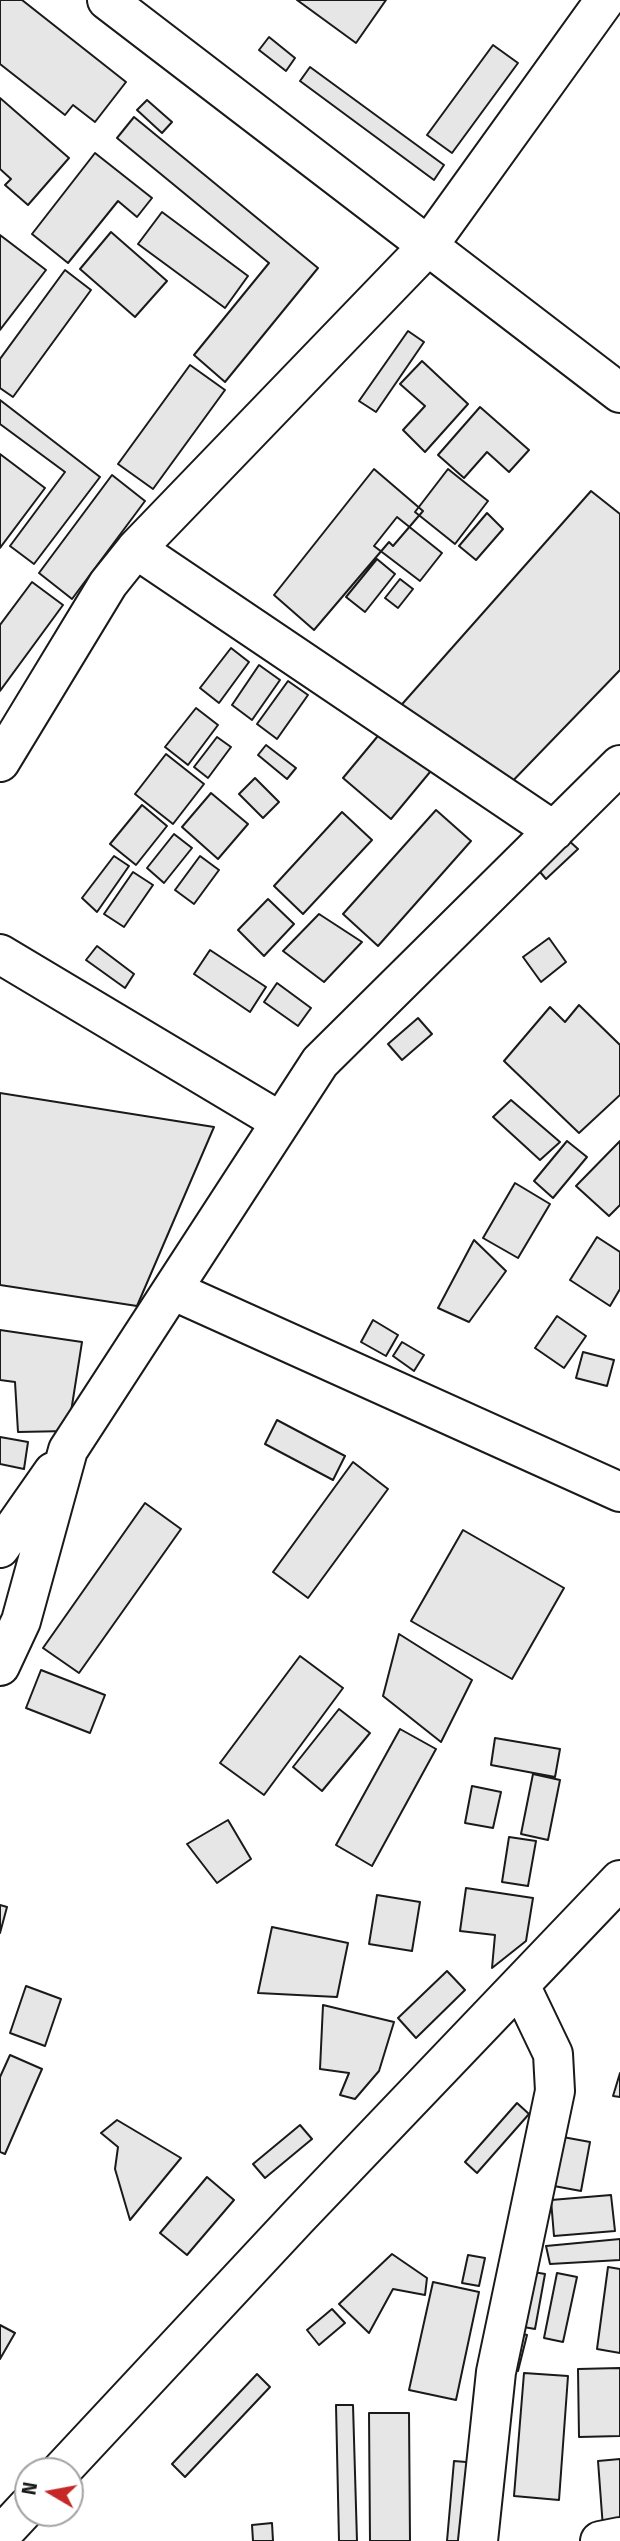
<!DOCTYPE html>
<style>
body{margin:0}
#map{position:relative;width:620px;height:2541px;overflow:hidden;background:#fff;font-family:"Fira Sans",sans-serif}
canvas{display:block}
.north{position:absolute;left:14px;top:2457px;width:70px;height:70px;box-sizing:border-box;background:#fff;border:2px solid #a3a3a3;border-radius:50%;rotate:280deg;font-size:19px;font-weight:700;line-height:28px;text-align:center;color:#1a1a1a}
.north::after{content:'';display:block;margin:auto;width:24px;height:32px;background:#c62828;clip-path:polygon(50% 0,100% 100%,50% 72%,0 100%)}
</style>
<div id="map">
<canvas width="620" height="2541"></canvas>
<div class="north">N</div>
</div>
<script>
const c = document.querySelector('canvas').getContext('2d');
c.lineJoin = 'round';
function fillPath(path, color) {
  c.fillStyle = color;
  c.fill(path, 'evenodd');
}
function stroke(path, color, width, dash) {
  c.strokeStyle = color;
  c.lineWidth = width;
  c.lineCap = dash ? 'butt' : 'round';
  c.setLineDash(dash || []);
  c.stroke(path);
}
const building = new Path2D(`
 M0,0H22L126,82L95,122L73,105L65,115L0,64Z
 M297,0H386L356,43Z
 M269,37L295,58L286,71L259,50Z
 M493,45L518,63L452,153L427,135Z
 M310,67L444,165L434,180L300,81Z
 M0,98L69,158L28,205L5,185L11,179L0,169Z
 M147,100L172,122L162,133L137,110Z
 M134,117L318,268L225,382L194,355L269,263L117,138Z
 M95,153L152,198L137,217L118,201L68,263L32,234Z
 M162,212L248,276L225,308L138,244Z
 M111,232L167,281L135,317L80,269Z
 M0,235L46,270L0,330Z
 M65,270L91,290L13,397L0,388V359Z
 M408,331L424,342L376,412L359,401Z
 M422,361L468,404L425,452L403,430L425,406L400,384Z
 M190,365L225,390L153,489L118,464Z
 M0,400L100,477L34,564L10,546L65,472L0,424Z
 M480,407L529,450L509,472L487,452L464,478L438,455Z
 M0,454L45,488L0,548Z
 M374,469L423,511L393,546L389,542L314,630L274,595Z
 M448,469L488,501L455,544L415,512Z
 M112,475L145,501L72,599L39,573Z
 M591,491L620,514V670L503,791L396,711Z
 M487,513L503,529L476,560L459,546Z
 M397,517L442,553L420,581L374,546Z
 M377,559L395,574L365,612L346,597Z
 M400,579L413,589L398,608L385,598Z
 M32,582L63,605L0,691V625Z
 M231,648L249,662L219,703L200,688Z
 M259,665L280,680L252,720L232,705Z
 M288,681L308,695L277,739L257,724Z
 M196,708L218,725L188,765L165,747Z
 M387,725L435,766L391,819L343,778Z
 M217,737L231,747L208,778L194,767Z
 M266,745L296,768L287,779L258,755Z
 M166,754L204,784L173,824L135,794Z
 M255,778L279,802L263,818L239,794Z
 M211,793L248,824L218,859L182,827Z
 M142,805L167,826L136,865L110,844Z
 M436,810L471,841L378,946L343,914Z
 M342,812L372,840L303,914L274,886Z
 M174,834L192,848L164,883L147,868Z
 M566,838L578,849L546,879L535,866Z
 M114,856L129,866L97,912L82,898Z
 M200,856L219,870L194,904L175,890Z
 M133,872L153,885L124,927L104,914Z
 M268,899L294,924L264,956L238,930Z
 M319,914L362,942L324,982L283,951Z
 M549,938L566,962L541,982L523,957Z
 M97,946L134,974L125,988L86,960Z
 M210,950L266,987L250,1012L194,974Z
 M277,983L311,1008L298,1026L264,1002Z
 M579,1005L620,1045V1095L579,1133L504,1061L550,1007L565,1022Z
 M418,1018L432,1034L402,1060L388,1044Z
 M0,1093L214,1127L137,1306L0,1285Z
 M511,1100L560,1142L540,1160L493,1117Z
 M567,1141L587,1157L553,1198L534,1181Z
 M620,1141V1205L609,1216L576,1186Z
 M515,1183L550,1204L518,1258L483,1238Z
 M597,1237L620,1252V1289L610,1306L570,1280Z
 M474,1240L506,1271L469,1322L438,1308Z
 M557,1316L586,1336L564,1368L535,1348Z
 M373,1320L398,1335L386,1356L361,1342Z
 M0,1330L82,1342L68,1431L18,1432L15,1382L0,1380Z
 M402,1342L424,1355L414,1371L393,1356Z
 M583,1352L614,1360L607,1386L576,1378Z
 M277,1420L345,1456L333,1480L265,1444Z
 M0,1437L28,1442L24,1469L0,1464Z
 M353,1462L388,1489L308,1598L273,1572Z
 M145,1503L181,1529L79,1673L43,1648Z
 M463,1530L564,1588L512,1679L411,1621Z
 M399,1634L472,1680L441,1742L383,1696Z
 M300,1656L343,1688L264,1795L220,1763Z
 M41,1670L105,1695L90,1733L26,1708Z
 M339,1709L370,1733L322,1791L293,1767Z
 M400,1729L436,1749L372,1866L336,1845Z
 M495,1738L560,1749L555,1777L491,1765Z
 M533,1774L560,1780L548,1840L521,1834Z
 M472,1786L501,1792L493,1828L465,1823Z
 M228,1820L251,1859L217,1883L187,1844Z
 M509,1837L536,1841L528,1886L502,1882Z
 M466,1888L533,1898L526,1941L492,1968L495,1935L460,1931Z
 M377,1895L420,1902L412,1951L369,1944Z
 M0,1905L7,1907L0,1933Z
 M272,1927L348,1943L337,1997L258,1993Z
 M447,1971L465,1990L416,2038L398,2018Z
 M26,1986L61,1999L45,2046L10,2033Z
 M323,2005L394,2022L379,2071L355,2099L340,2095L349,2073L320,2069Z
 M10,2055L42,2069L5,2154L0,2152V2077Z
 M620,2073V2097L613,2096Z
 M517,2103L529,2114L477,2173L465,2162Z
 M117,2120L181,2158L130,2220L115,2169L118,2147L101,2133Z
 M300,2125L312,2139L265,2178L253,2164Z
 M552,2135L590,2142L581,2191L543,2184Z
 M207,2177L234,2200L187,2255L160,2233Z
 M611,2195L615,2231L554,2236L551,2200Z
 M620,2239V2260L550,2264L546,2246Z
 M392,2254L427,2278L425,2295L393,2289L369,2333L339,2304Z
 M468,2255L485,2258L479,2286L462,2283Z
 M608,2267L620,2269V2353L597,2349Z
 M528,2271L545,2274L535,2329L518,2326Z
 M557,2273L577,2277L563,2342L544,2338Z
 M433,2282L479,2292L456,2400L409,2390Z
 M332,2309L345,2323L319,2345L307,2330Z
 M0,2325L15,2333L0,2359Z
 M515,2332L527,2335L518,2371L507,2368Z
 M620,2368V2436L579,2437L578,2369Z
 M524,2373L568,2376L559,2500L514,2496Z
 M257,2374L270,2387L185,2477L172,2464Z
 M336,2405H353L357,2541H339Z
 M369,2413H409L410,2541H370Z
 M620,2459V2526L603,2528L598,2461Z
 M454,2461L478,2463L471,2541H447Z
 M272,2523L273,2541H253L252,2525Z`);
fillPath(building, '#e6e6e6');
stroke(building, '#1a1a1a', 2);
const street = new Path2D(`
 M107,0L620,393
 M136,549L554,831
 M0,762L108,584L136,549L428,246L605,0
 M0,954L281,1122
 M172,1290L620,1492
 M0,1548L53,1472
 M0,1666L21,1621L68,1450L320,1062L620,765
 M61,2471L298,2217L620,1880
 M0,2536L28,2506
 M478,2541L496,2372L555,2091L553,2054L520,1985
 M600,2541L620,2537`);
stroke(street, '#1a1a1a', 42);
stroke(street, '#fff', 38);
</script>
